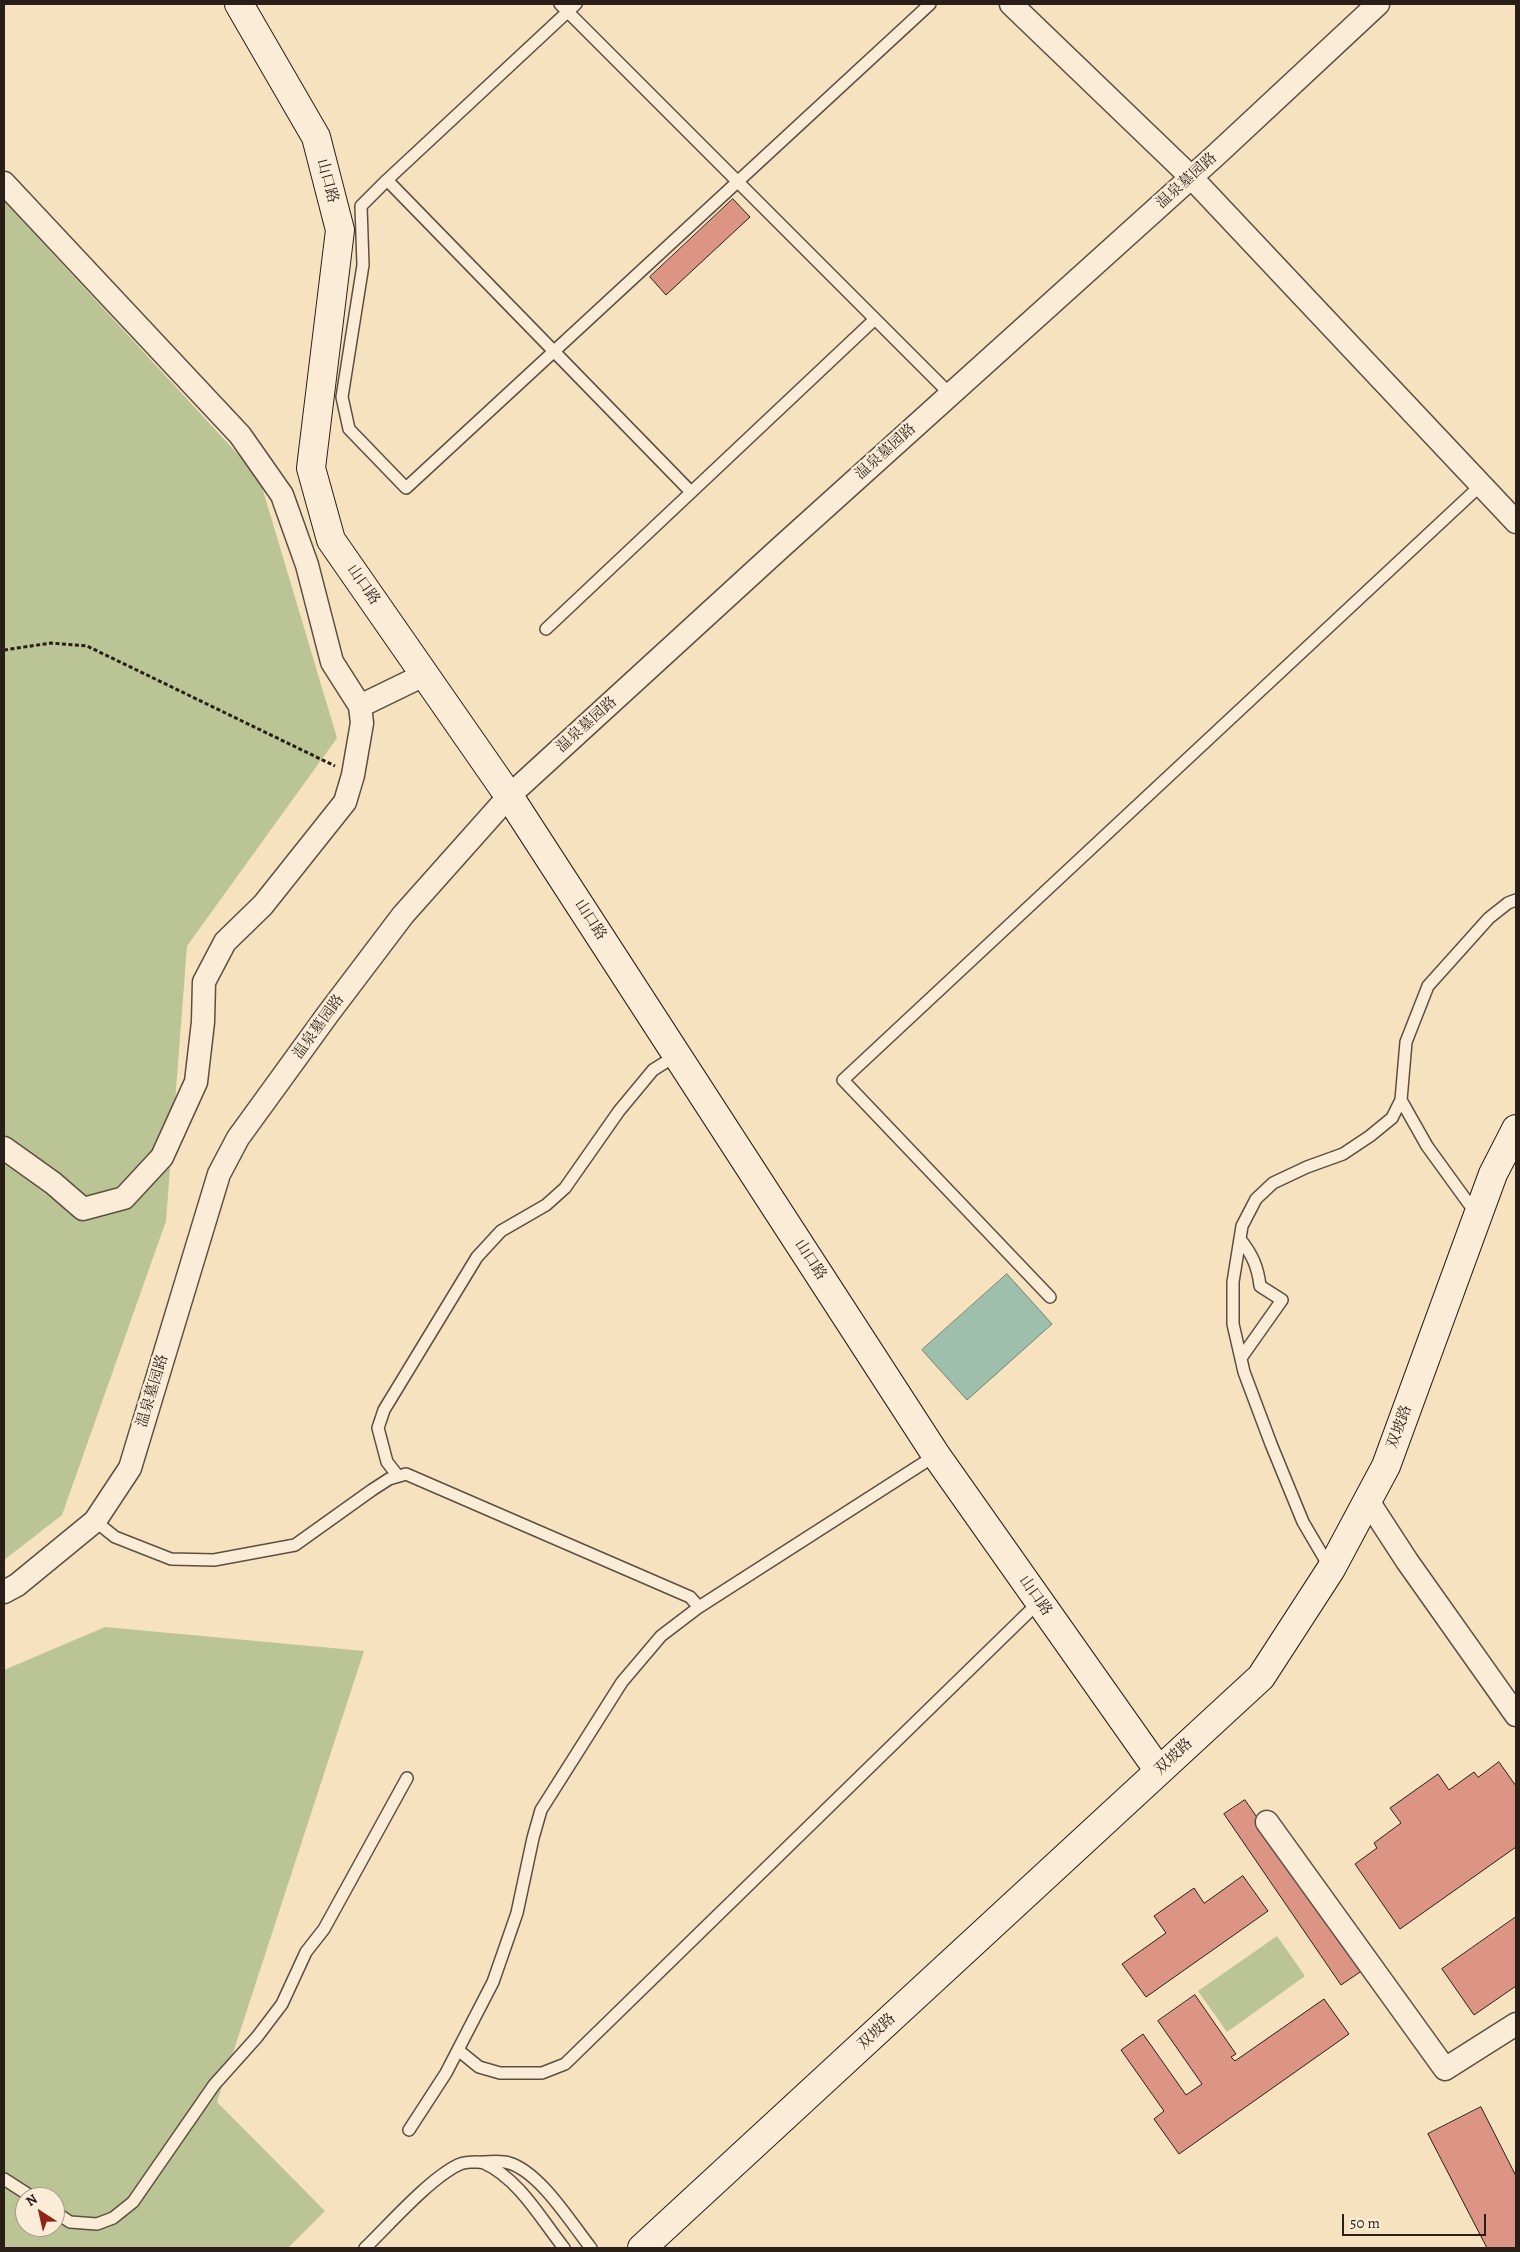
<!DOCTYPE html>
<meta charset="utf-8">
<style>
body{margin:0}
#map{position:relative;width:1520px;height:2252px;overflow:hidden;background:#f7e2c0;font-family:Alegreya,serif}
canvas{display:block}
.frame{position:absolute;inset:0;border:5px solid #291e18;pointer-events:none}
.north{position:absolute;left:15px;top:2187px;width:50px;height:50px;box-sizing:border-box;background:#faecd6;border:1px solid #a69a8a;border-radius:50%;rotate:325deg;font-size:14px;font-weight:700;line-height:20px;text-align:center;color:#291e18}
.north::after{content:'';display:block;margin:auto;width:18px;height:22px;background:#8f2418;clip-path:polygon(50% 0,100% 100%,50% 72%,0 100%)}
.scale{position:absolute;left:1342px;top:2214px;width:144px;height:22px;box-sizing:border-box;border:2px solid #291e18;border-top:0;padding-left:6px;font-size:15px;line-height:18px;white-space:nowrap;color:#291e18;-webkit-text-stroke:4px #faecd6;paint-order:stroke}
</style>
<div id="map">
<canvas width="1520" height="2252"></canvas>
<div class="frame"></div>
<div class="north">N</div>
<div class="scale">50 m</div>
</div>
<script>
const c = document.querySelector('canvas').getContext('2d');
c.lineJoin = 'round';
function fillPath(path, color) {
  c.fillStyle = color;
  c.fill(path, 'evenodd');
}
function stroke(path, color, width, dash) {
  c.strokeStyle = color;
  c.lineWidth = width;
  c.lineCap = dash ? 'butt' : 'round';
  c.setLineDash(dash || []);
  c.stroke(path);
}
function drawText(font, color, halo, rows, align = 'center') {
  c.font = font + ' Alegreya,"Noto Serif SC",serif';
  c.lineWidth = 5;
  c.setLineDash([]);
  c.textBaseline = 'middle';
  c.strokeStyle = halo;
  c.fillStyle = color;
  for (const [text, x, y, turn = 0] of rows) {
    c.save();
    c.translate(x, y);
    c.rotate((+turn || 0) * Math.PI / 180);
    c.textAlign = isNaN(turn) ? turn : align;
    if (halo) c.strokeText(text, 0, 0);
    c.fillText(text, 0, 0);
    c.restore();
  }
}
fillPath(new Path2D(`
 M4,201L259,477L337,738L187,946L166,1221L62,1515L4,1560Z
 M105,1627L364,1651L217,2102L325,2211L288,2248H4V1670ZM25,2197H55V2227H25Z
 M1277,1936L1305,1976L1227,2032L1198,1991Z`), '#bac494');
const water = new Path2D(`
 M1007,1274L1052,1324L967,1400L922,1350Z`);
fillPath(water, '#9ebfac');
stroke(water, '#6f7f71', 1);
const building = new Path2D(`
 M733,199L750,217L666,295L650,277Z
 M1499,1762L1516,1786V1847L1400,1929L1355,1864L1377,1848L1374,1843L1401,1823L1390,1808L1438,1774L1449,1790L1474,1772L1478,1777Z
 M1245,1800L1363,1970L1341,1985L1224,1814Z
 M1243,1876L1268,1911L1146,1997L1122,1964L1166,1933L1154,1916L1194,1888L1204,1903Z
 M1516,1917V1986L1474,2015L1442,1969Z
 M1195,1995L1236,2054L1231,2057L1235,2061L1324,1999L1349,2034L1179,2154L1154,2119L1164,2111L1121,2050L1143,2034L1186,2095L1202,2084L1158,2021Z
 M1481,2107L1516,2176V2248H1487L1428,2134Z`);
fillPath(building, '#dc9585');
stroke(building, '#291e18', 1);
const lane = new Path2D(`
 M560,4L950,394
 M576,4L387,180L361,206L363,265L342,397L349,429L406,488L930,4
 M387,180L691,492
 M546,629L874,320
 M1401,1100L1427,1146L1477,1215
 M1240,1239C1252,1254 1258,1267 1260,1286L1282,1300L1241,1358
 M1050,1297L843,1080L1481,485
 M398,1476L387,1462L378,1428L384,1410L477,1257L501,1231L546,1205L565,1188L619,1111L653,1070L677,1055
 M95,1521L115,1537L171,1559L214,1560L295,1545L372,1490L389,1479L406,1474L690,1597L699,1607
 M1330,1568L1303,1522L1271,1444L1244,1372L1233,1324V1282L1242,1226L1256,1199L1273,1183L1307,1167L1343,1154L1370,1136L1392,1118L1401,1100L1406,1042L1428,986L1489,918L1508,903L1516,900
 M458,2050L479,2067L500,2073H542L565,2064L1039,1602
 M409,2130L446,2073L493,1982L517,1913L533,1838L541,1810L622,1682L661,1636L699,1607L936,1455
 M482,2162C490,2162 501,2160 509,2163C540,2172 571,2223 591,2248
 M4,2179L32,2197
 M55,2212L70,2222L97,2224L113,2218L133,2202L214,2085L257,2037L282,2004L306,1952L324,1929L407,1778
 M365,2248C389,2225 429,2179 458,2165C463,2162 479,2161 484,2163C519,2179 541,2219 564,2248`);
const street = new Path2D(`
 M1011,4L1191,177L1516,522
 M4,183L240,435L282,495L307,565L332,662L360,706L362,723L353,775L345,802L263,905L225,942L204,982L203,1022L196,1082L162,1157L124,1198L83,1209L53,1183L4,1148
 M360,706L426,674
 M1368,1501L1407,1561L1516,1715
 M4,1592L17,1585L95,1521L130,1468L219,1174L238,1138L328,1014L403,915L509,796L779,549L1216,155L1378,4
 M1267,1822L1445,2069L1516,2024`);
const secondary = new Path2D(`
 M239,4L316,137L340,230L311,468L331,540L509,796L936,1455L1159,1771
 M642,2248L1261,1677L1331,1569L1386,1466L1493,1174L1516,1129`);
stroke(lane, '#5c4f42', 14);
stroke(street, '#5c4f42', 25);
stroke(secondary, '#291e18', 30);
stroke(new Path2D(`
 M4,650L51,643L87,646L335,766`), '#291e18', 3, [4, 2.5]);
stroke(lane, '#faecd6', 11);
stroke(street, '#faecd6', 22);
stroke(secondary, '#faecd6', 28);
drawText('15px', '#291e18', '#faecd6', [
 ["山口路",327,181,75],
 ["温泉墓园路",1187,181,-42],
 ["温泉墓园路",886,452,-42],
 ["山口路",363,585,55],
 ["温泉墓园路",587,725,-42],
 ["山口路",590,920,57],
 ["温泉墓园路",319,1027,-54],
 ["山口路",810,1260,57],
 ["温泉墓园路",153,1391,-73],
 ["双坡路",1400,1427,-70],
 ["山口路",1035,1596,55],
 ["双坡路",1174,1757,-43],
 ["双坡路",877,2032,-43]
]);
</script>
